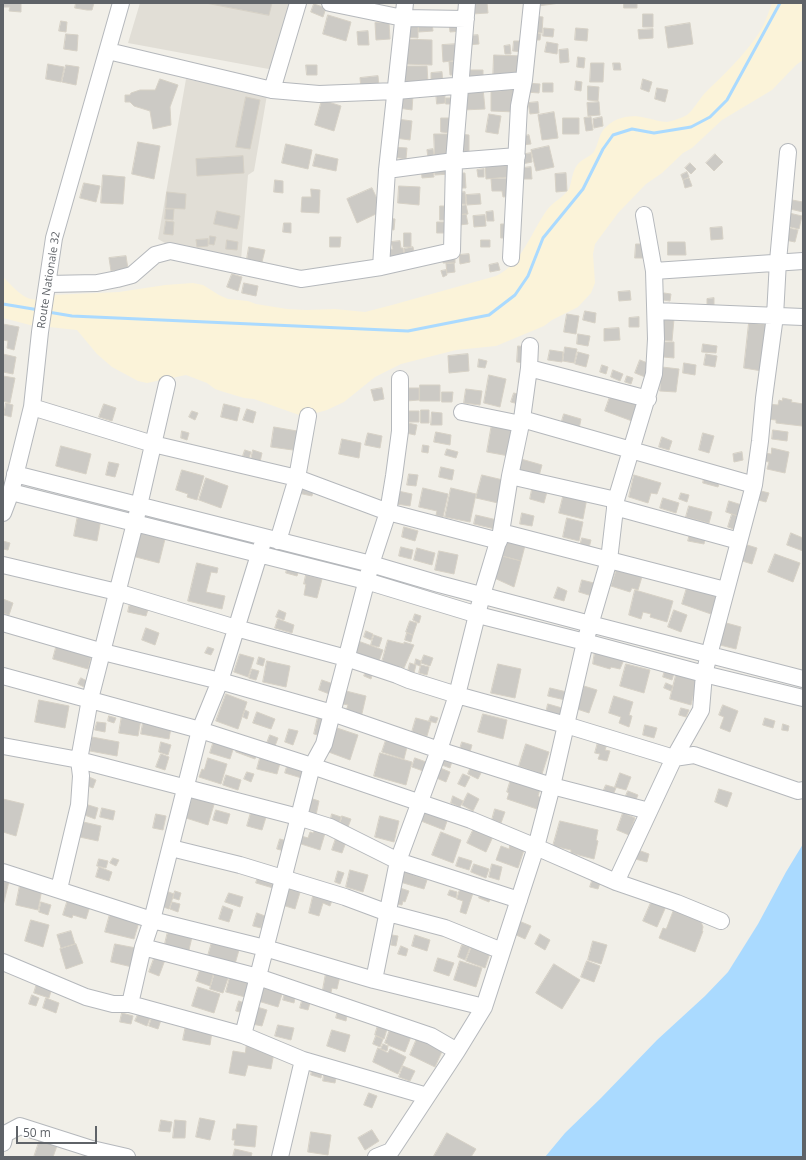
<!DOCTYPE html>
<style>
body{margin:0}
#map{position:relative;width:806px;height:1160px;overflow:hidden;background:#f1efe8;font-family:"Open Sans",sans-serif}
canvas{display:block}
.frame{position:absolute;inset:0;border:4px solid #5f6368;pointer-events:none}
.scale{position:absolute;left:16px;top:1126px;width:81px;height:18px;box-sizing:border-box;border:2px solid #5f6368;border-top:0;padding-left:5px;font-size:12px;line-height:14px;white-space:nowrap;color:#5f6368;-webkit-text-stroke:3px #fff;paint-order:stroke}
</style>
<div id="map">
<canvas width="806" height="1160"></canvas>
<div class="frame"></div>
<div class="scale">50 m</div>
</div>
<script>
const c = document.querySelector('canvas').getContext('2d');
c.lineJoin = 'round';
function fillPath(path, color) {
  c.fillStyle = color;
  c.fill(path, 'evenodd');
}
function stroke(path, color, width, dash) {
  c.strokeStyle = color;
  c.lineWidth = width;
  c.lineCap = dash ? 'butt' : 'round';
  c.setLineDash(dash || []);
  c.stroke(path);
}
function drawText(font, color, halo, rows, align = 'center') {
  c.font = font + ' "Open Sans",sans-serif';
  c.lineWidth = 3.5;
  c.setLineDash([]);
  c.textBaseline = 'middle';
  c.strokeStyle = halo;
  c.fillStyle = color;
  for (const [text, x, y, turn = 0] of rows) {
    c.save();
    c.translate(x, y);
    c.rotate((+turn || 0) * Math.PI / 180);
    c.textAlign = isNaN(turn) ? turn : align;
    if (halo) c.strokeText(text, 0, 0);
    c.fillText(text, 0, 0);
    c.restore();
  }
}
fillPath(new Path2D(`
 M140,3H293L274,70L128,43Z
 M186,79L267,95L254,171L248,175L241,260L165,243L158,239Z`), '#e1ded6');
fillPath(new Path2D(`
 M772,3H803V60L796,65L772,90L722,120L692,148L683,153L662,173L646,184L618,213L595,244L593,254L595,283L591,293L578,307L552,320L544,326L496,346L456,350L401,364L375,377L344,402L327,410L309,415H299L254,399L244,398L224,392L215,389L207,383L186,375L147,383L138,381L112,367L97,354L77,330L30,325L3,318V277C18,291 28,308 52,295L119,292L165,285L193,283L203,285L219,295L228,299L248,301L256,304L287,309L306,310L335,309L365,312L392,305L496,276C522,264 531,232 547,210C552,203 566,195 569,189C572,181 572,171 578,164C582,159 589,157 593,153C598,147 598,136 604,129C615,117 631,114 646,118C653,119 660,122 667,122C672,121 682,118 687,115C694,109 698,101 704,94C723,75 744,56 759,33C765,24 768,14 772,3Z`), '#fbf3d9');
fillPath(new Path2D(`
 M803,844V1157H545L565,1133L601,1098L657,1040L705,996L728,972L758,924L786,872Z`), '#aadaff');
stroke(new Path2D(`
 M3,304L39,310
 M48,312L72,316L408,331L489,315L515,295L528,276L543,238L583,189L603,149L613,135L632,129L654,133L691,127L710,117L727,100L780,3`), '#aadaff', 3);
const building = new Path2D(`
 M3,3H21V12L9,11L10,7H3Z
 M76,3H94L92,10H87L75,8Z
 M206,3H272L269,15Z
 M472,3H487L488,13L472,14Z
 M538,3H560L538,6Z
 M624,3H637V8H624Z
 M314,4L326,8L323,17L311,12Z
 M643,14H653V27H643Z
 M328,15L351,22L346,41L323,34Z
 M534,16L543,17L542,33L533,32Z
 M61,21L67,22L66,32L59,31Z
 M389,22L390,39L376,40L375,23Z
 M406,22H418V38L406,37Z
 M419,22H432L433,31L419,32Z
 M461,22L462,31L450,32L449,23Z
 M690,23L693,44L668,48L665,27Z
 M544,28L554,29L553,37L543,36Z
 M576,28L588,29L587,41L575,40Z
 M653,29V38L639,39L638,30Z
 M368,31L369,45H358L357,32Z
 M534,33L541,34L540,40H534Z
 M66,34L78,35L77,51L64,49Z
 M478,35L479,44L468,45L467,36Z
 M404,39L432,40V65L404,64Z
 M514,41H524L523,52L513,51Z
 M547,42L558,44L557,54L545,52Z
 M458,44L459,60L443,62L442,45Z
 M510,45L511,54H505L504,46Z
 M568,49L569,62L560,63L559,50Z
 M494,55L523,56L522,78L493,81Z
 M578,57L585,58L584,68L577,67Z
 M458,61V75H450L449,62Z
 M591,63H604L603,82H590Z
 M613,63H620L621,70H614Z
 M48,64L64,67L61,82L46,79Z
 M66,65L79,67L76,85L62,82Z
 M306,65H317V75H307Z
 M405,66H427L428,83L405,84Z
 M469,70H483V80H469Z
 M442,72L443,84H431V73Z
 M378,76L379,86L361,89L360,78Z
 M160,79L178,85L170,107L171,125L153,129L150,111L134,106L130,102H125V95H130L131,93L140,90H155Z
 M643,79L652,82L649,92L641,89Z
 M576,81L582,82L581,91L575,90Z
 M527,83L540,84L539,93L526,92Z
 M543,83H553V92H543Z
 M588,86L599,87L598,101L588,100Z
 M483,88L485,109L463,110L462,89Z
 M657,88L668,90L665,102L655,99Z
 M501,90H516L515,112L491,111V91H501Z
 M436,92H445V103L437,104Z
 M400,93L413,95L412,110L398,108Z
 M246,97L260,100L250,149L236,147Z
 M446,98H453V104H446Z
 M322,100L341,106L334,131L315,125Z
 M538,102L539,113L530,114L528,103Z
 M599,102L600,115L588,116L587,103Z
 M554,112L558,138L542,140L538,115Z
 M489,114L501,116L498,134L486,132Z
 M591,117L593,130L586,131L584,118Z
 M602,117L603,126L594,128L593,119Z
 M441,118H451L450,133L441,132Z
 M563,118H579V134H563Z
 M397,119L412,121L410,140L395,138Z
 M434,134H448L449,156H435Z
 M459,134L469,135V156L459,155Z
 M529,135L531,144L522,145L521,137Z
 M138,142L160,146L154,179L132,174Z
 M286,144L312,150L308,169L282,163Z
 M549,146L554,167L536,171L531,150Z
 M393,147L407,148L406,159L393,157Z
 M433,149L434,157L428,158L427,150Z
 M531,153L532,162L522,164L520,155Z
 M316,154L338,159L336,171L313,166Z
 M715,154L723,162L714,171L706,163Z
 M243,156L244,173L197,176L196,159Z
 M507,160L508,177L486,179L485,162Z
 M690,163L696,169L691,174L685,168Z
 M449,165L450,174L435,175L434,166Z
 M433,167L434,177L422,178L421,168Z
 M531,167L532,179H523V168Z
 M484,169V177H478L477,170Z
 M687,172L689,177L683,180L681,175Z
 M456,173H465L466,188H457Z
 M566,173L567,191L556,192L555,174Z
 M103,175L125,177L123,204L101,203Z
 M512,178V196L503,197L502,191H492L491,179Z
 M689,178L692,186L685,188L683,180Z
 M275,180L283,181V193L274,192Z
 M84,183L100,186L96,202L80,198Z
 M399,186L420,187L419,205L398,203Z
 M372,188L380,205L378,213L357,223L347,199Z
 M311,189L320,190L319,213L301,212L302,197H311Z
 M167,192L186,194L185,209L166,208Z
 M465,192L466,204H456L455,193Z
 M480,194L481,204L467,205L466,195Z
 M792,200L803,202V212L790,209Z
 M466,205L468,214L459,215L458,206Z
 M440,206H448V220H440Z
 M166,209H174L173,220L165,219Z
 M217,211L240,216L237,229L214,224Z
 M493,211L494,221H487L486,212Z
 M789,213L802,216L799,229L786,226Z
 M466,214L468,224L459,225L457,216Z
 M485,215L486,226L474,227L473,216Z
 M387,218L395,219L394,230L386,229Z
 M166,221L174,222L173,235L164,234Z
 M437,222H448V233H437Z
 M284,223H291V233L283,232Z
 M501,224H512V238H501Z
 M722,227L723,239L711,240L710,228Z
 M788,228L798,230L795,242L785,240Z
 M404,233H411V247H404Z
 M210,236L216,237L214,245L209,244Z
 M330,237H341L340,247H330Z
 M208,239V246L197,247L196,240Z
 M227,240L238,242L237,250L226,249Z
 M481,240H490V247H481Z
 M400,241L401,248H403L404,259L390,261L388,250L393,249L391,242Z
 M668,242H685L686,255H668Z
 M636,244H646L645,258H635Z
 M249,247L265,250L262,262L247,259Z
 M413,247L415,256L406,258L404,249Z
 M469,254L470,262L460,264L459,255Z
 M126,256L128,269L111,271L109,258Z
 M455,256V263H443V257Z
 M454,263L455,272L447,273L446,264Z
 M498,263L500,270L490,272L489,265Z
 M446,270L447,275L443,277L441,271Z
 M232,274L242,277L238,291L227,287Z
 M244,283L258,286L256,296L242,293Z
 M630,291L631,300L619,301L618,292Z
 M664,293L671,294L670,301L663,300Z
 M714,298V306L707,307V299Z
 M585,311L596,313L595,323L583,320Z
 M567,314L579,316L576,334L564,332Z
 M639,317V327H629V318Z
 M663,318L674,319L672,341L662,340Z
 M749,323L767,325L762,371L744,368Z
 M3,324L19,327L14,350L7,348L8,341L3,340Z
 M619,328L620,340L604,341V329Z
 M578,334L590,336L588,346L577,344Z
 M663,342H674V358L663,357Z
 M703,344L717,346L716,353L702,352Z
 M518,346L528,347L526,363L517,362Z
 M565,347L577,349L574,363L563,361Z
 M550,350L563,352L562,362L548,360Z
 M578,352L589,355L586,367L575,364Z
 M3,354L16,357L13,374L3,372Z
 M468,354L469,371L449,373L448,356Z
 M706,354L717,356L715,367L704,365Z
 M479,359L487,361L485,368L478,367Z
 M640,360L650,364L645,377L635,373Z
 M684,363L696,365L695,375L683,373Z
 M602,365L608,367L606,374L600,372Z
 M662,367L679,369L676,392L660,391Z
 M613,370L623,374L620,381L611,377Z
 M489,375L506,379L500,407L484,403Z
 M3,376L15,378L10,403L3,401Z
 M627,376L633,378L631,384L625,382Z
 M420,385H440V401H420Z
 M382,388L384,399L374,401L371,390Z
 M407,388H419V400L407,401Z
 M613,388L640,398L632,421L605,411Z
 M466,389L482,391L480,405L464,403Z
 M442,392H453L452,402H442Z
 M514,393L521,395L518,404L511,402Z
 M783,398L792,400L791,402L803,404L802,426L776,423V420L766,419L768,404L778,405L779,400L782,401Z
 M6,403L13,405L11,417L4,415Z
 M104,404L116,408L112,421L99,417Z
 M224,404L240,408L237,421L221,417Z
 M247,409L256,412L253,423L243,420Z
 M421,410H429V423H421Z
 M192,411L198,413L195,420L189,417Z
 M406,411H419V422H406Z
 M432,412L442,413V425H431Z
 M494,412L519,417L509,456L487,452Z
 M564,414L581,419L579,429L561,424Z
 M408,423L417,425L415,435L406,433Z
 M274,427L303,432L300,451L271,447Z
 M773,430L788,432L787,441L772,439Z
 M182,431L189,433L187,440L181,438Z
 M436,432L451,435L450,445L434,442Z
 M368,433L382,436L380,448L365,445Z
 M703,433L714,436L709,453L699,450Z
 M662,437L672,441L669,450L659,447Z
 M342,439L361,443L359,458L339,454Z
 M423,445L429,446L428,453L422,452Z
 M61,446L91,454L86,474L56,466Z
 M772,448L789,452L785,473L767,469L769,462L763,461L765,453L771,454Z
 M447,449L458,452L456,458L445,455Z
 M245,450L251,452L249,458L243,456Z
 M253,450L262,453L260,462L251,459Z
 M742,452L743,460L734,462L733,454Z
 M521,459L542,465L539,476L518,470Z
 M109,462L119,464L115,477L106,475Z
 M441,467L454,470L452,480L439,477Z
 M182,470L204,476L197,500L187,497L188,494L176,490Z
 M705,473L721,478L718,487L703,483Z
 M409,474L418,475L416,486L407,485Z
 M482,475L503,480L498,503L476,498Z
 M634,475L661,483L657,494L651,493L648,503L629,497Z
 M206,478L228,486L221,508L199,500Z
 M300,484L314,487L312,496L298,493Z
 M533,485L548,488L544,503L530,499Z
 M423,488L448,494L443,517L436,515L437,511L419,507Z
 M451,488L476,494L470,522L445,517Z
 M757,490L769,493L766,502L754,499Z
 M398,491L412,494L410,506L396,504Z
 M564,493L587,498L583,519L559,513Z
 M681,493L689,495L687,502L679,499Z
 M663,498L679,503L676,513L660,508Z
 M729,501L745,506L741,517L726,512Z
 M689,506L712,512L709,523L686,517Z
 M522,513L534,516L532,526L520,524Z
 M732,514L740,517L736,530L728,527Z
 M78,515L101,519L97,541L74,536Z
 M476,515L497,520L495,529L474,524Z
 M567,518L583,522L579,541L563,537Z
 M692,526L707,529L704,544L688,541Z
 M404,527L418,531L415,541L402,537Z
 M138,532L165,539L159,563L132,556Z
 M504,532L527,538L521,561L498,555Z
 M791,533L803,538V551L787,545Z
 M582,538L591,540L589,548L580,546Z
 M3,541L10,543L8,550L3,549Z
 M744,544L757,548L752,564L739,560Z
 M401,547L413,550L411,559L399,556Z
 M417,548L435,553L432,565L414,560Z
 M439,551L458,555L454,574L435,570Z
 M775,554L800,563L793,582L768,572Z
 M499,555L521,561L514,587L492,577Z
 M289,560L301,563L297,576L286,573Z
 M619,562L644,570L638,590L632,588L630,592L611,586Z
 M197,563L218,568L217,573L211,572L206,592L225,596L222,609L188,601Z
 M306,575L322,579L317,598L304,595L306,584H304Z
 M582,580L594,583L592,596L579,592Z
 M688,584L717,594L711,614L682,604Z
 M558,587L567,591L564,601L554,598Z
 M635,590L673,601L667,622L650,617L651,614L643,612L641,619L629,615Z
 M131,598L150,603L146,616L128,612Z
 M3,599L13,603L9,615L3,613Z
 M279,610L286,613L284,620L276,617Z
 M674,610L687,615L681,632L668,627Z
 M415,614L421,616L419,623L413,620Z
 M278,619L294,625L292,633L275,628Z
 M410,621L417,623L413,635L406,632Z
 M719,621L741,627L736,649L720,645Z
 M146,628L159,633L155,645L142,640Z
 M366,631L373,634L371,640L364,637Z
 M407,633L413,635L411,642L405,640Z
 M374,635L382,638L379,647L371,645Z
 M58,640L93,650L88,669L53,659Z
 M388,640L404,644V642L414,645L404,668L382,662Z
 M358,641L383,650L379,661L354,653Z
 M596,644L628,650L620,669L611,667L610,669L593,664Z
 M208,647L214,649L211,655L205,653Z
 M240,654L254,658L248,677L234,672Z
 M424,655L433,658L430,666L421,663Z
 M259,657L265,659L263,666L257,664Z
 M416,659L421,661L420,666L415,664Z
 M668,660L677,663L672,680L663,677Z
 M267,661L290,666L286,687L263,682Z
 M410,663L416,665L414,673L408,671Z
 M498,664L521,669L515,698L491,693Z
 M626,664L650,670L644,693L620,686Z
 M421,665L429,667L427,675L419,673Z
 M252,669L259,671L256,680L249,678Z
 M367,669L373,672L371,679L364,676Z
 M676,675L697,680L691,705L670,699Z
 M81,678L87,681L84,687L78,684Z
 M322,680L336,685L332,695L319,690Z
 M666,683L673,686L671,691L664,688Z
 M584,686L597,690L589,713L577,709Z
 M550,688L567,692L565,700L548,696Z
 M346,691L366,696L361,718L346,711L348,705L343,704Z
 M226,694L247,702L238,729L216,721Z
 M614,696L633,702L629,715L632,716L629,727L619,723L621,717L609,713Z
 M39,700L69,706L65,728L35,722Z
 M548,704L562,708L560,717L546,713Z
 M723,705L738,711L730,732L720,728L724,717L719,715Z
 M681,708L689,710L686,717L679,715Z
 M245,710L249,712L247,719L243,717Z
 M257,712L275,719L271,729L253,723Z
 M483,714L507,720L503,739L478,732Z
 M122,715L141,719L138,736L119,733Z
 M109,716L116,718L114,723L108,721Z
 M431,716L438,718L436,723L429,721Z
 M144,717L172,722L169,739L141,734Z
 M318,717L329,720L325,737L314,734Z
 M416,718L431,722L427,736L412,732Z
 M765,718L775,721L773,728L763,725Z
 M97,722L106,723L105,732L95,730Z
 M783,724L789,726L788,731L782,730Z
 M645,725L657,728L654,738L643,735Z
 M334,727L358,735L350,760L326,751Z
 M289,729L298,731L293,745L285,742Z
 M216,734L236,740L230,759L210,753Z
 M270,735L278,738L275,746L267,743Z
 M92,737L119,742L117,756L90,751Z
 M387,737L408,743L404,759L382,752Z
 M161,742L171,745L168,755L159,752Z
 M462,742L472,745L470,752L460,749Z
 M598,742L607,744L605,750L610,751L607,761L598,759L600,754L595,753Z
 M239,744L258,750L255,759L236,752Z
 M526,744L549,752L542,774L519,766Z
 M262,751L282,756L277,774L257,769Z
 M380,753L412,762L406,785L374,776Z
 M161,754L169,757L165,770L156,767Z
 M442,755L453,758L450,768L439,764Z
 M208,758L227,764L221,784L199,777L202,769L204,770Z
 M415,758L429,763L426,772L412,767Z
 M289,760L309,766L305,779L285,773Z
 M472,764L483,769L478,779L468,774Z
 M438,767L450,772L446,782L434,777Z
 M247,772L254,774L251,782L244,779Z
 M620,773L631,777L626,790L615,787Z
 M463,774L470,777L465,787L458,784Z
 M226,775L241,780L238,790L223,785Z
 M512,776L541,786L538,796L541,798L537,809L507,799L509,793L507,792Z
 M89,777L96,780L93,788L85,785Z
 M606,785L616,788L613,795L603,792Z
 M719,789L732,793L727,807L715,802Z
 M628,791L638,795L635,802L625,798Z
 M468,793L479,799L473,811L462,805Z
 M193,795L215,801L208,825L186,818Z
 M453,796L463,801L460,807L451,803Z
 M310,798L319,801L316,815L306,813Z
 M3,799L24,804L16,836L3,832Z
 M85,804L98,808L95,819L82,814Z
 M102,808L115,811L113,820L100,817Z
 M252,809L267,814L262,830L247,826Z
 M426,809L448,818L444,830L421,821Z
 M495,809L505,812L501,823L492,820Z
 M216,810L230,814L227,824L213,820Z
 M623,813L635,818L629,835L617,830Z
 M156,814L166,816L163,830L153,828Z
 M332,814L341,817L339,824L330,822Z
 M342,816L351,819L348,827L340,825Z
 M380,816L399,821L394,842L375,837Z
 M79,821L101,826L98,841L75,836Z
 M560,821L598,830L596,840L598,841L594,859L571,853V850L553,846Z
 M476,824L495,832L486,852L467,843Z
 M316,826L326,830L320,850L295,842L298,835L308,838L310,832L313,833Z
 M441,832L461,840L453,863L432,855Z
 M336,838L346,842L342,853L332,850Z
 M280,839L287,841L284,851L277,849Z
 M510,844H526L518,868L496,860L501,846L509,849Z
 M638,850L649,854L647,862L635,859Z
 M459,857L472,861L469,870L456,866Z
 M113,858L119,860L116,866L110,863Z
 M99,859L108,861L106,868L97,866Z
 M474,864L489,869L486,878L471,872Z
 M492,864L502,867L499,880L489,877Z
 M406,865L415,868L413,875L427,880L424,889L400,882Z
 M99,867L112,872L109,881L96,877Z
 M350,870L368,875L363,892L346,887Z
 M338,871L344,873L340,884L335,882Z
 M259,874L275,878L273,888L256,883Z
 M3,875L10,877L3,906Z
 M594,875L602,877L598,889L590,887Z
 M285,884L301,889L295,909L279,904Z
 M20,885L42,889L38,910L16,905Z
 M461,886L474,890L466,914L460,912L463,901L457,899Z
 M400,888L409,891L405,902L403,901L402,905L396,904Z
 M450,890L457,892L456,898L448,895Z
 M482,890L492,893L489,902L479,898Z
 M166,891L174,894L169,909L161,906Z
 M175,891L181,893L179,900L173,898Z
 M314,892L333,898L330,906L323,903L319,916L309,913Z
 M229,893L243,897L240,907L225,902Z
 M69,896L91,903L86,919L73,915L72,918L63,915Z
 M653,898L667,904L657,927L643,921Z
 M41,902L51,905L48,915L39,912Z
 M172,902L180,904L178,912L170,909Z
 M223,906L233,910L229,922L219,919Z
 M675,907L700,919L703,927L702,931H703L695,952L659,938L663,928L666,929Z
 M257,913L265,916L261,928L253,926Z
 M110,914L139,922L134,939L105,932Z
 M31,920L49,925L43,947L25,941Z
 M519,921L531,926L525,939L514,934Z
 M71,931L75,944L61,948L57,935Z
 M168,931L193,933L188,954L164,948Z
 M540,934L550,940L545,950L535,944Z
 M214,935L241,943L235,964L207,959Z
 M392,935L398,936L396,946L391,945Z
 M415,935L430,940L427,951L412,946Z
 M593,941L607,945L601,964L588,960Z
 M473,943L491,950L485,968L466,961Z
 M76,944L83,963L66,969L60,949Z
 M115,944L136,948L132,967L111,962Z
 M462,945L470,947L465,960L458,957Z
 M401,946L408,949L406,956L398,954Z
 M155,956L165,960L159,976L149,972Z
 M438,958L454,963L449,976L434,971Z
 M460,961L482,968L476,987L454,980Z
 M587,961L600,966L594,982L581,977Z
 M554,964L580,980L562,1009L536,993Z
 M201,967L214,971L210,986L196,981Z
 M216,968L230,972L223,993L210,989Z
 M231,973L254,980L249,998L226,992Z
 M326,973L340,976L337,989L332,988L330,997L322,995Z
 M38,980L53,984L49,998L34,993Z
 M263,985L283,991L278,1007L258,1001Z
 M198,987L220,994L214,1013L192,1006Z
 M286,990L296,993L294,1003L283,1000Z
 M32,995L39,998L36,1006L29,1004Z
 M303,997L311,999L308,1010L300,1008Z
 M46,998L59,1003L56,1013L43,1008Z
 M239,1001L247,1004L244,1013L236,1011Z
 M257,1007L267,1010L262,1026L252,1024Z
 M339,1007L348,1009L346,1021L336,1018Z
 M141,1008L152,1013L147,1026L135,1021Z
 M122,1013L133,1016L131,1024L120,1022Z
 M153,1014L162,1017L158,1029L149,1026Z
 M187,1020L213,1025L210,1045L183,1040Z
 M278,1025L294,1028L291,1040L275,1036Z
 M378,1025L387,1029L384,1039L375,1035Z
 M391,1027L412,1034L405,1052L388,1045V1044L385,1043Z
 M332,1030L350,1035L345,1052L327,1046Z
 M376,1036L383,1039L380,1047L373,1044Z
 M418,1036L444,1047L435,1067L410,1055Z
 M247,1042L275,1047L271,1069L248,1065L245,1076L229,1073L233,1051L245,1053Z
 M383,1044L388,1046L387,1051L381,1049Z
 M378,1048L388,1053L390,1049L406,1057L398,1074L373,1062Z
 M313,1065L323,1067L321,1078L311,1075Z
 M403,1066L415,1071L410,1081L399,1077Z
 M325,1069L337,1072L335,1083L323,1081Z
 M369,1093L377,1096L372,1108L364,1105Z
 M200,1118L215,1121L210,1140L196,1137Z
 M161,1120L172,1122L170,1132L159,1131Z
 M175,1120L186,1121L185,1138H173Z
 M237,1124L257,1126L255,1147L234,1145L235,1140H232L233,1129H236Z
 M43,1130L58,1143L53,1157H34Z
 M372,1130L379,1141L365,1150L358,1138Z
 M311,1132L331,1135L328,1155L308,1152Z
 M447,1133L476,1149L471,1157H437L434,1156Z
 M235,1149L252,1153L251,1157H233Z`);
fillPath(building, '#cccac5');
stroke(building, '#d6d1c6', 1);
const minor = new Path2D(`
 M330,3L403,18L466,19
 M108,51L272,90L319,94L396,91L524,80
 M272,90L298,3
 M387,170L454,161L517,156
 M511,258L519,106L524,80L532,3
 M381,267L387,170L405,3
 M654,271L803,261
 M48,284L97,283L117,279L132,275L155,255L170,251L301,279L381,267L452,251L454,161L467,3
 M656,311L803,317
 M529,368L648,399
 M32,407L153,444L297,478L388,512L499,541
 M462,412L521,424
 M522,419L754,485
 M15,474L371,564L439,584L590,624L803,679
 M510,476L616,500
 M11,492L366,581L478,615L585,642L704,674L803,698
 M615,507L739,541
 M3,513L11,492L32,407L40,332L54,238L121,3
 M501,532L725,590
 M278,541L297,478L308,416
 M262,545L220,681L200,730L152,920L143,947L130,1004L243,1035L303,1060L427,1096
 M3,565L117,592L236,628L346,658L397,675L409,680L457,695L566,725L674,758L694,755L798,791L803,790
 M3,623L103,652L220,681L332,713L439,750L552,786L649,811
 M3,676L200,730L312,766L471,820L536,847L616,882L677,903L721,921
 M3,746L79,760L298,817L330,827L398,861L519,900
 M171,848L240,865L345,897L388,913L445,928L502,951
 M3,872L152,920L265,948L374,980L484,1007
 M616,882L674,758L701,710L704,674L754,485L760,441L764,398L775,316L778,261L788,152
 M59,889L79,805L81,776L79,760L90,699L135,523L167,384
 M143,947L258,977L431,1036L457,1051
 M3,962L86,997L113,1004H130
 M374,980L398,861L439,750L457,695L482,595L501,532L510,476L522,419L529,368L530,346
 M243,1035L312,766L324,744L371,564L388,512L394,476L400,431V379
 M3,1143L5,1134L20,1126L92,1149L127,1157
 M280,1157L303,1060
 M376,1157L391,1151L457,1051L484,1007L536,847L552,786L585,642L609,560L616,500L654,374L656,339L654,271L644,215`);
stroke(minor, '#b5b8bc', 18);
stroke(minor, '#fff', 16);
drawText('11px', '#5f6368', '#fff', [
 ["Route Nationale 32",49,280,-81]
]);
</script>
